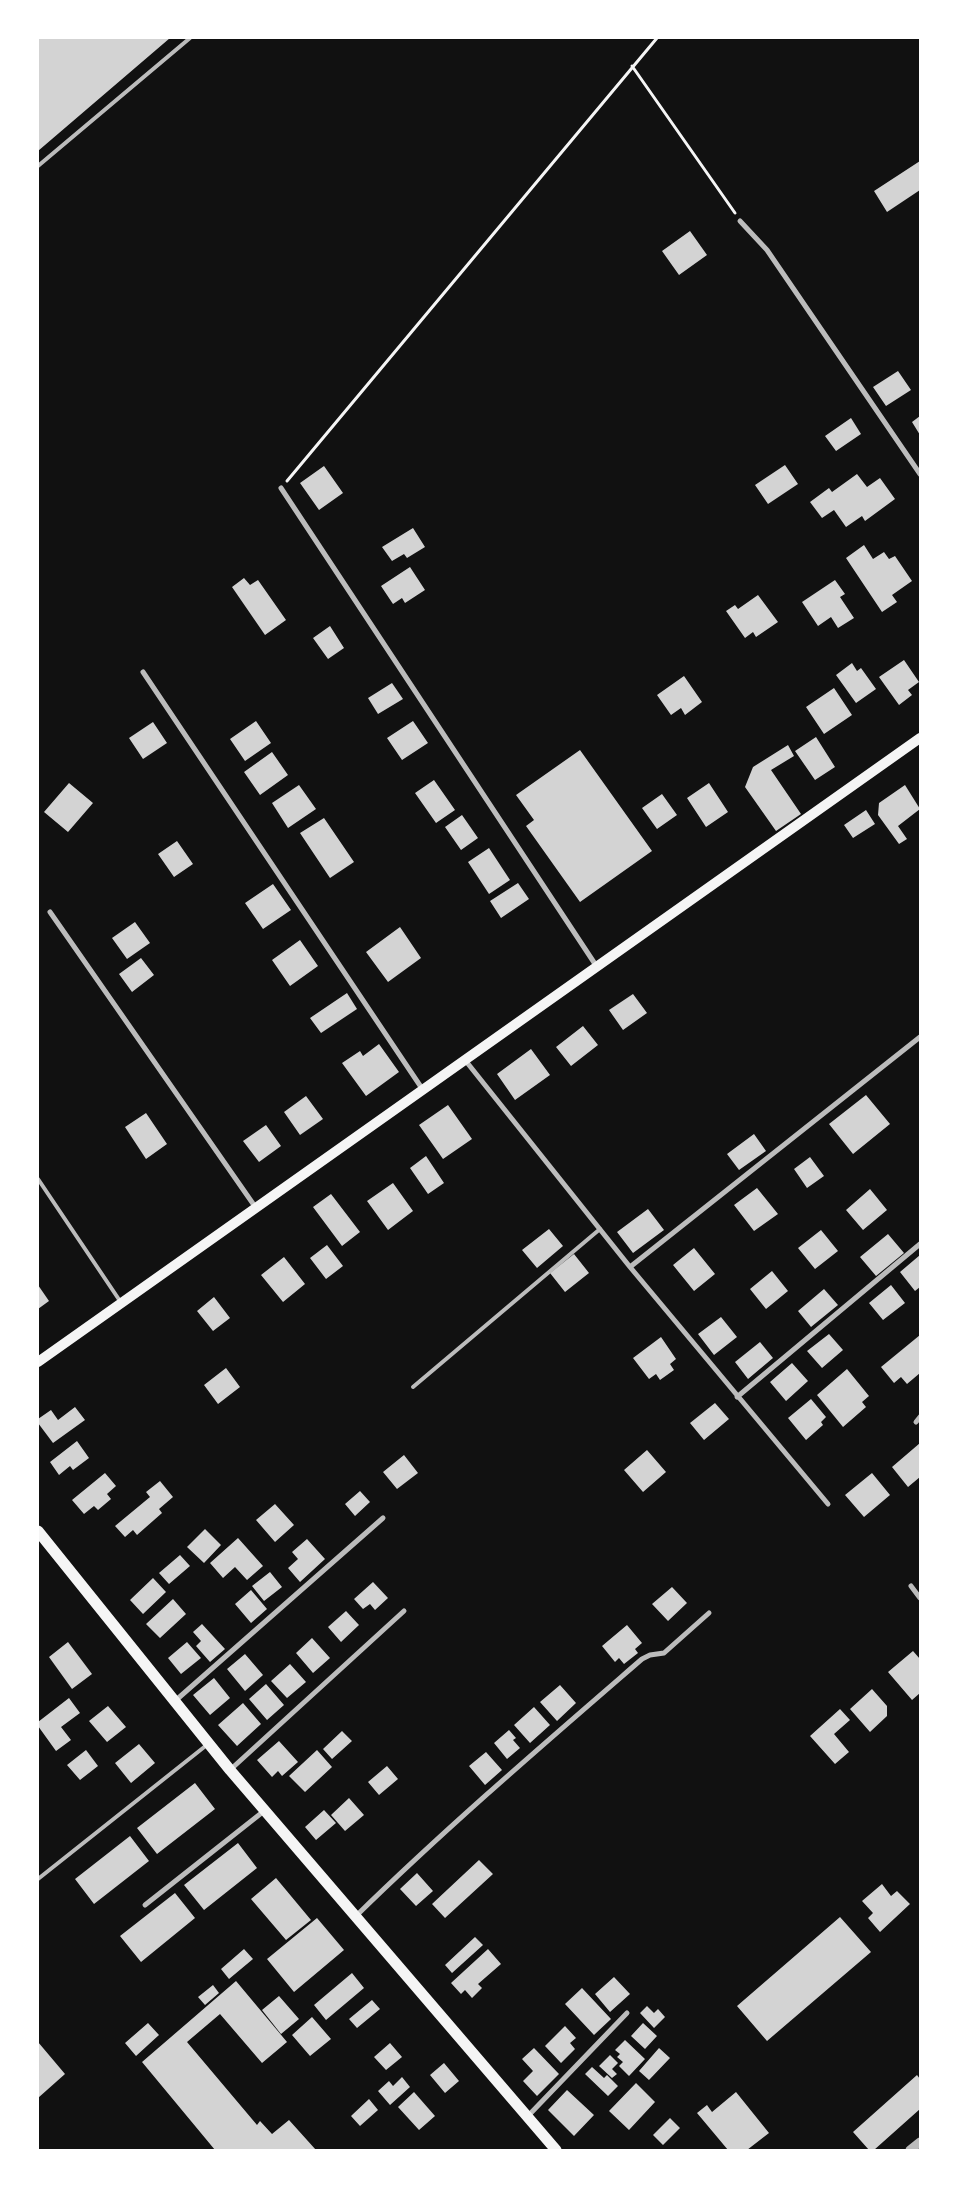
<!DOCTYPE html>
<style>
body{margin:0}
#map{position:relative;width:958px;height:2188px;overflow:hidden;background:#111;font-family:"Archivo Narrow",sans-serif}
canvas{display:block}
.frame{position:absolute;inset:0;border:39px solid #fff;pointer-events:none}
</style>
<div id="map">
<canvas width="958" height="2188"></canvas>
<div class="frame"></div>
</div>
<script>
const c = document.querySelector('canvas').getContext('2d');
c.lineJoin = 'round';
function fillPath(path, color) {
  c.fillStyle = color;
  c.fill(path, 'evenodd');
}
function stroke(path, color, width, dash) {
  c.strokeStyle = color;
  c.lineWidth = width;
  c.lineCap = dash ? 'butt' : 'round';
  c.setLineDash(dash || []);
  c.stroke(path);
}
fillPath(new Path2D(`
 M38,38H170L38,151Z
 M920,161V190L887,212L874,191Z
 M690,231L707,255L679,275L662,251Z
 M898,371L911,390L886,406L873,387Z
 M920,416V435L912,422Z
 M851,418L861,434L836,451L825,436Z
 M785,465L798,484L768,504L755,485Z
 M324,466L343,493L319,510L300,483Z
 M857,474L867,487L880,478L895,499L865,521L862,516L846,527L834,510L822,518L810,502L829,488L832,492Z
 M413,528L425,547L407,558L404,554L392,561L382,547Z
 M864,545L873,559L884,552L889,559L895,556L912,581L892,595L897,602L882,612L846,558Z
 M410,567L425,590L405,603L402,598L393,604L381,586Z
 M244,578L250,585L258,580L286,620L265,635L232,587Z
 M835,580L845,594L840,597L854,618L838,628L831,617L818,626L802,602Z
 M758,595L778,622L756,637L753,632L745,638L726,611L735,605L738,609Z
 M330,626L344,648L328,659L313,638Z
 M904,660L919,682L908,690L912,695L899,705L879,677Z
 M852,663L857,671L861,668L876,689L856,703L836,675Z
 M684,676L702,702L685,715L681,708L671,715L657,695Z
 M392,683L403,699L378,714L368,698Z
 M834,688L852,715L824,734L806,707Z
 M256,721L271,743L245,761L230,739Z
 M413,721L428,743L402,760L387,738Z
 M153,722L167,743L143,759L129,738Z
 M816,737L835,767L815,780L795,751Z
 M788,745L794,756L771,770L801,814L776,831L745,787L753,767Z
 M580,750L652,851L580,902L526,826L534,820L516,795Z
 M272,752L288,775L260,795L244,772Z
 M434,780L455,810L436,823L415,793Z
 M69,783L93,803L68,832L44,812Z
 M709,783L728,812L706,827L687,798Z
 M299,785L316,809L288,828L272,803Z
 M905,785L920,809L898,826L907,839L899,844L878,815L879,803Z
 M662,794L677,815L657,829L642,808Z
 M866,810L875,824L853,838L844,825Z
 M462,815L478,838L461,850L445,827Z
 M324,818L354,862L330,878L300,833Z
 M177,841L193,864L174,877L158,854Z
 M489,848L510,880L489,894L468,862Z
 M518,883L529,899L501,918L490,901Z
 M273,884L291,910L263,929L245,903Z
 M135,922L150,943L127,959L112,938Z
 M400,927L421,958L388,982L366,952Z
 M300,940L318,966L290,986L272,960Z
 M141,958L154,975L132,992L119,974Z
 M347,993L357,1009L321,1033L310,1018Z
 M633,994L647,1013L623,1030L609,1010Z
 M583,1026L598,1045L571,1066L556,1047Z
 M379,1044L399,1072L366,1096L342,1063L360,1051L363,1056Z
 M531,1049L550,1075L515,1100L497,1074Z
 M866,1095L890,1124L853,1154L829,1124Z
 M306,1096L323,1119L300,1135L284,1112Z
 M448,1105L472,1139L443,1159L419,1125Z
 M146,1113L167,1144L146,1159L125,1127Z
 M266,1125L281,1146L259,1162L243,1141Z
 M754,1134L766,1151L739,1170L727,1154Z
 M426,1156L444,1183L428,1194L410,1168Z
 M810,1157L824,1176L807,1188L794,1169Z
 M393,1183L413,1211L388,1230L367,1201Z
 M757,1188L778,1214L754,1231L734,1205Z
 M870,1189L887,1210L863,1230L846,1210Z
 M331,1194L360,1232L342,1246L313,1207Z
 M648,1209L664,1230L633,1253L617,1232Z
 M549,1229L563,1246L537,1268L522,1250Z
 M821,1230L838,1251L815,1269L798,1248Z
 M888,1234L904,1253L876,1276L860,1257Z
 M327,1245L343,1266L326,1279L310,1258Z
 M694,1248L715,1274L694,1291L673,1265Z
 M574,1254L589,1273L565,1292L550,1273Z
 M920,1255V1287L915,1291L900,1272Z
 M284,1257L305,1284L283,1302L261,1275Z
 M772,1271L788,1291L766,1309L750,1289Z
 M38,1285L49,1301L38,1309Z
 M891,1285L905,1303L883,1320L869,1303Z
 M824,1289L838,1305L811,1327L798,1311Z
 M214,1297L230,1318L213,1331L197,1311Z
 M721,1317L737,1337L714,1355L698,1334Z
 M829,1334L843,1350L822,1368L807,1351Z
 M920,1335V1373L907,1384L901,1377L894,1383L881,1367Z
 M661,1337L676,1359L670,1364L674,1370L660,1380L656,1374L649,1379L633,1358Z
 M760,1342L773,1358L748,1379L735,1362Z
 M792,1363L808,1381L786,1401L770,1382Z
 M226,1368L240,1387L218,1404L204,1385Z
 M847,1369L869,1396L862,1402L866,1407L843,1427L817,1395Z
 M811,1399L826,1417L821,1422L823,1425L806,1440L788,1418Z
 M715,1403L729,1419L704,1440L690,1423Z
 M75,1407L85,1420L53,1443L38,1423V1419L51,1410L58,1420Z
 M77,1441L89,1458L73,1470L70,1466L59,1475L50,1462Z
 M920,1443V1477L908,1487L892,1467Z
 M647,1450L666,1472L643,1492L624,1470Z
 M404,1455L418,1473L397,1489L383,1472Z
 M105,1473L116,1486L107,1494L111,1499L98,1510L94,1506L84,1514L72,1500Z
 M872,1473L890,1495L864,1517L845,1495Z
 M160,1481L173,1497L159,1509L162,1513L137,1535L133,1530L125,1537L115,1526L150,1497L146,1492Z
 M360,1491L370,1502L355,1516L345,1504Z
 M275,1504L294,1525L275,1542L256,1520Z
 M205,1529L221,1545L204,1563L187,1547Z
 M238,1538L263,1566L247,1580L235,1567L223,1578L210,1563Z
 M307,1539L325,1559L300,1582L288,1568L298,1559L292,1552Z
 M180,1555L190,1566L169,1584L159,1573Z
 M270,1572L282,1587L264,1601L252,1586Z
 M153,1578L166,1592L143,1614L130,1600Z
 M373,1582L388,1598L375,1610L370,1604L363,1609L354,1599Z
 M672,1587L687,1603L668,1621L652,1604Z
 M251,1590L267,1609L251,1623L235,1604Z
 M173,1599L186,1614L160,1638L146,1624Z
 M346,1611L359,1625L341,1642L328,1627Z
 M202,1624L225,1649L210,1662L196,1646L201,1641L193,1632Z
 M627,1625L642,1643L635,1649L638,1653L624,1664L619,1658L615,1662L602,1646Z
 M312,1638L330,1658L313,1673L296,1653Z
 M68,1642L92,1674L72,1689L49,1657Z
 M187,1642L201,1658L181,1674L168,1658Z
 M913,1651L920,1659V1693L912,1700L888,1672Z
 M245,1654L263,1675L245,1691L227,1669Z
 M290,1664L306,1682L287,1698L271,1681Z
 M214,1678L230,1698L210,1715L193,1695Z
 M266,1684L284,1705L267,1720L249,1699Z
 M560,1685L576,1703L557,1721L540,1702Z
 M872,1689L887,1706V1716L870,1732L850,1709Z
 M69,1698L80,1713L61,1727L71,1740L56,1751L38,1726V1722Z
 M243,1703L261,1724L237,1746L218,1725Z
 M108,1706L126,1727L107,1742L89,1721Z
 M534,1707L550,1725L530,1743L514,1725Z
 M840,1709L850,1720L834,1734L849,1752L835,1764L810,1736Z
 M509,1730L516,1738L513,1740L520,1748L507,1759L494,1743Z
 M342,1731L352,1741L332,1759L323,1749Z
 M279,1741L298,1762L282,1776L278,1771L272,1777L257,1760Z
 M139,1744L155,1763L131,1783L115,1763Z
 M86,1750L98,1766L80,1780L67,1765Z
 M317,1750L332,1767L305,1792L289,1776Z
 M486,1752L502,1770L485,1785L469,1766Z
 M387,1766L398,1779L379,1795L368,1782Z
 M195,1783L215,1809L157,1854L137,1828Z
 M349,1798L364,1815L345,1831L331,1815Z
 M324,1810L336,1823L316,1840L305,1827Z
 M130,1836L149,1861L94,1904L75,1879Z
 M238,1843L257,1868L204,1910L184,1885Z
 M479,1860L493,1874L445,1918L432,1904Z
 M417,1873L433,1891L416,1906L400,1889Z
 M276,1878L311,1920L286,1940L251,1899Z
 M882,1884L891,1896L897,1891L910,1904L880,1932L868,1918L873,1913L862,1901Z
 M175,1893L195,1918L141,1962L120,1936Z
 M840,1917L871,1952L767,2041L737,2006Z
 M317,1918L344,1950L294,1992L267,1959Z
 M475,1937L483,1945L452,1973L445,1965Z
 M244,1949L253,1959L229,1979L221,1969Z
 M488,1949L501,1964L478,1984L482,1988L472,1998L465,1990L461,1994L451,1983Z
 M352,1973L364,1988L326,2020L314,2005Z
 M614,1977L630,1994L610,2012L595,1994Z
 M236,1981L287,2042L262,2063L220,2014L187,2042L257,2125L260,2121L272,2134L289,2120L316,2150H215L142,2062Z
 M213,1985L219,1993L205,2005L198,1997Z
 M582,1988L611,2019L594,2035L565,2004Z
 M279,1996L299,2019L281,2034L262,2010Z
 M372,2000L380,2009L357,2028L349,2019Z
 M647,2006L654,2013L658,2009L665,2017L654,2028L640,2013Z
 M312,2017L331,2039L310,2056L292,2035Z
 M148,2023L159,2035L136,2056L125,2043Z
 M643,2023L657,2036L645,2049L631,2036Z
 M565,2026L576,2038L570,2043L575,2049L561,2063L545,2046Z
 M625,2040L645,2059L629,2076L619,2066L623,2062L617,2057L620,2054L615,2050Z
 M38,2042L65,2074L38,2098Z
 M390,2043L402,2057L386,2070L374,2057Z
 M534,2048L559,2074L537,2096L523,2081L533,2071L522,2059Z
 M659,2048L670,2058L649,2080L639,2071Z
 M610,2055L618,2063L612,2069L617,2074L612,2078L599,2066Z
 M444,2063L459,2081L445,2093L430,2075Z
 M592,2067L604,2078L607,2075L618,2086L608,2096L585,2074Z
 M917,2075L920,2079V2109L874,2150H869L853,2132Z
 M402,2077L410,2087L390,2105L378,2091L389,2081L393,2086Z
 M636,2083L655,2102L629,2130L609,2111Z
 M567,2090L594,2115L574,2136L548,2110Z
 M414,2092L435,2116L419,2130L398,2107Z
 M736,2092L769,2133L747,2150H728L697,2113L707,2105L712,2112Z
 M369,2099L378,2110L360,2126L351,2116Z
 M670,2118L680,2128L663,2145L653,2135Z`), '#d3d3d3');
stroke(new Path2D(`
 M632,66L735,213
 M287,481L657,38`), '#f5f5f5', 3);
stroke(new Path2D(`
 M38,166L190,38
 M38,1179L120,1301
 M413,1387L600,1229
 M38,1879L208,1744`), '#bcbcbc', 4);
stroke(new Path2D(`
 M740,221L767,250L920,474
 M281,488L597,967
 M143,672L423,1090
 M50,912L256,1208
 M465,1060L630,1267L828,1504
 M630,1267L920,1037
 M737,1397L920,1244
 M916,1422L920,1417
 M911,1586L920,1598
 M175,1701L383,1518
 M230,1770L404,1611
 M145,1905L264,1811
 M355,1917C447,1827 545,1743 642,1659L650,1655L664,1653L709,1613
 M527,2117L627,2013`), '#bcbcbc', 5);
stroke(new Path2D(`
 M910,2150L920,2142`), '#bcbcbc', 9);
stroke(new Path2D(`
 M38,1362L920,738`), '#f5f5f5', 10);
stroke(new Path2D(`
 M38,1531L230,1770L556,2150`), '#f5f5f5', 11);
</script>
